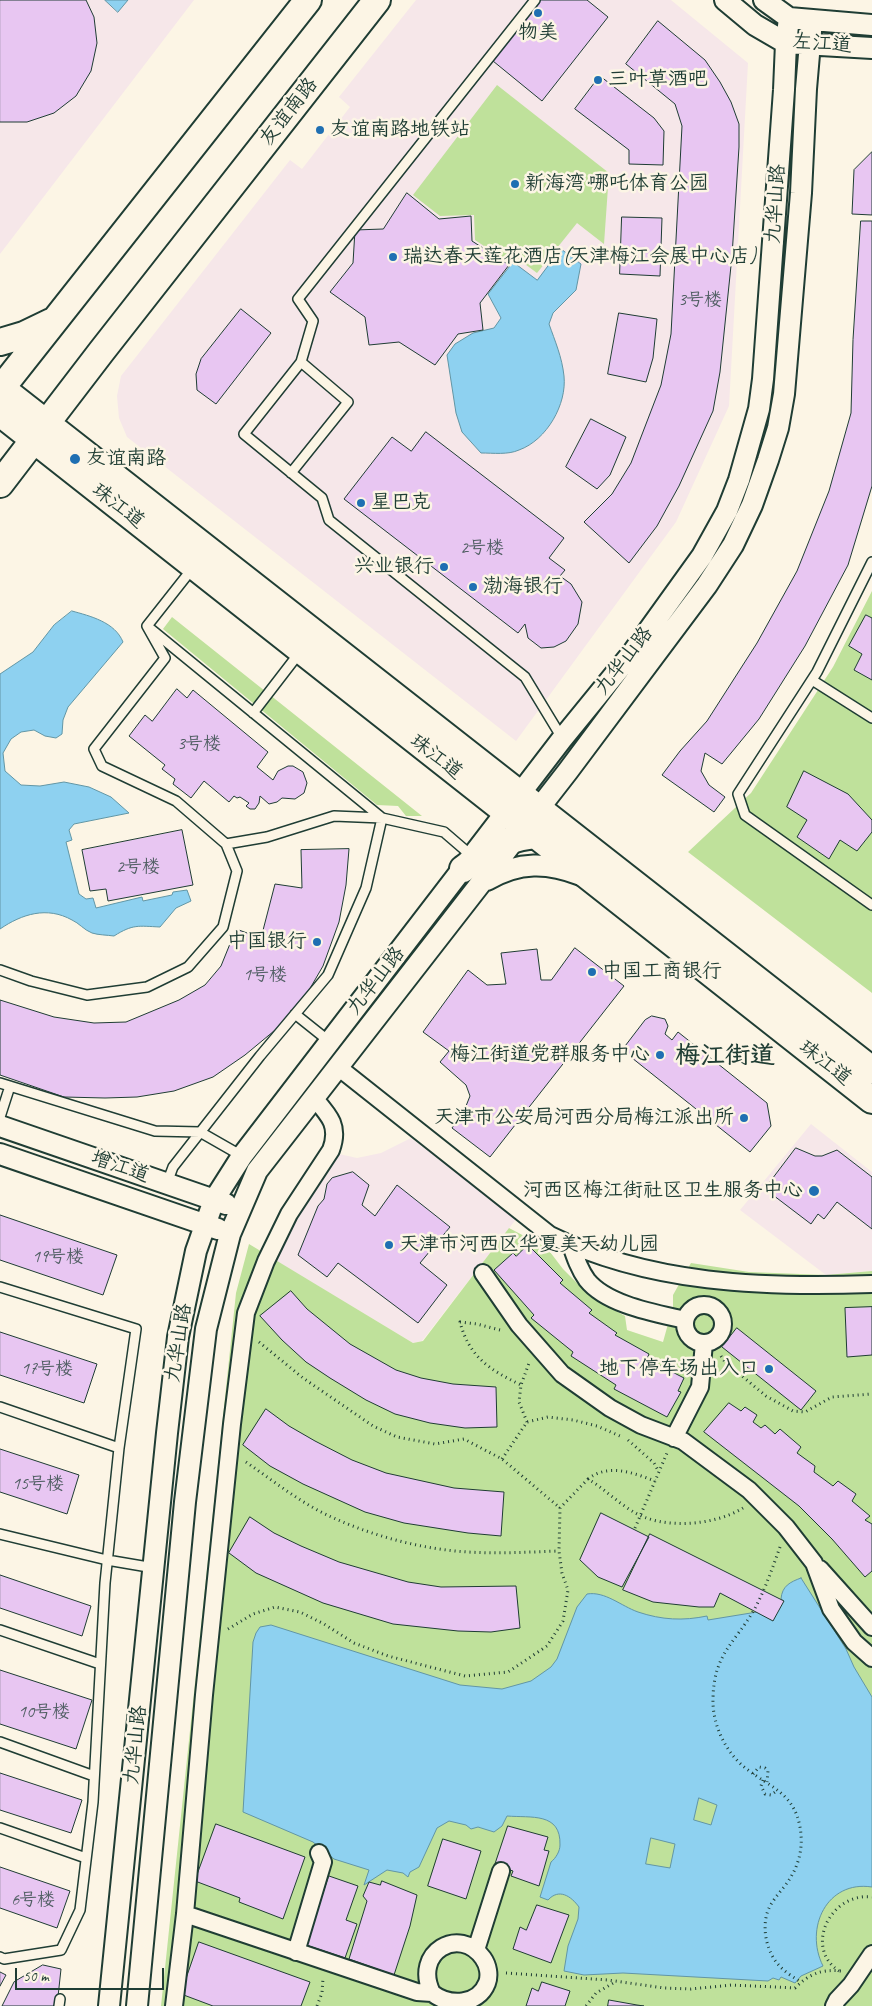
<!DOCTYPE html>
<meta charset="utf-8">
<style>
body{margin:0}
#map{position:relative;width:872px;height:2006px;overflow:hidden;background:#fcf5e5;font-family:Caveat,sans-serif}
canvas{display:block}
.scale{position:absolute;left:15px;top:1968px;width:149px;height:22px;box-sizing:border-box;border:2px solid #1f3d34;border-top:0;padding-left:6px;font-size:15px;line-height:18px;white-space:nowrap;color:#1f3d34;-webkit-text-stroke:4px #fcf5e5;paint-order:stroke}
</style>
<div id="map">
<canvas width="872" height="2006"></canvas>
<div class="scale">50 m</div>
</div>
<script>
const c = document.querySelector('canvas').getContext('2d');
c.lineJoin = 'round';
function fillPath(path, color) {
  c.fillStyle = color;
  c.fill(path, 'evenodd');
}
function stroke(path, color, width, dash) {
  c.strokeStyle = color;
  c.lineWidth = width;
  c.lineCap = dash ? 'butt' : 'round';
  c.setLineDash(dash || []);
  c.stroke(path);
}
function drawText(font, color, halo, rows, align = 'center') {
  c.font = font + ' Caveat,"LXGW WenKai TC",sans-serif';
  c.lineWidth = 5;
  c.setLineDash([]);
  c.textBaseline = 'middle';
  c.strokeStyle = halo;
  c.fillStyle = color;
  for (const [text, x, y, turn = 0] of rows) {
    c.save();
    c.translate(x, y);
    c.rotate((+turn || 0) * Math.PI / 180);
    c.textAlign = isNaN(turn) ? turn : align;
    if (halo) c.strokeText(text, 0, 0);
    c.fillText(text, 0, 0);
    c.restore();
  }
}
fillPath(new Path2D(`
 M0,0H194L0,254Z
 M416,0H671L748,63L729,406L676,522L516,741L127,437L119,418L117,396L121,376L290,160L302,169L350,107L339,97Z
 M811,1124L872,1172V1271L826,1275L740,1210Z
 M411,1138L517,1218L422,1341L413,1343L276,1261L289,1228L339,1154L357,1158L381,1153Z`), '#f6e7e9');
fillPath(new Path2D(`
 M497,85L609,173L604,244L577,223L537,273L514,256L508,262L475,240L474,215L440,216L413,195Z
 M872,591V993L688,852L751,793L833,667Z
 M172,617L422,816H406L398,806L377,805L163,629Z
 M509,1228L547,1248L563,1269L591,1297L625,1316L627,1330L663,1342L673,1306V1295L691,1263L749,1272L826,1275L872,1271V2006H161L236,1293L249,1244L413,1343L423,1341Z`), '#bfe19b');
const water = new Path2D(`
 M105,0H128L118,12Z
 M561,249L581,264L576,290L553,313L549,324C555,341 562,357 564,376C567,404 547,440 519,450C508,455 493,453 481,453L462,432L456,413L447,355L455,344L473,333L494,328L501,318L488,294L513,262L537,280Z
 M72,611C90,616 115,622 123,642L68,707L63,720L62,734L56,738L45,736L34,730L21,732L11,739L3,753L5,771L21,785L40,786L64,782L89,787L111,797L129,813L74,824L69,830L72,840L66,842L79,894L86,899L93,898L96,908L142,897L143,901L172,895L173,892L187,890L191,901L176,908L160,927C138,926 133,924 114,936C107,935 98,935 92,933C84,930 79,923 72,920C47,906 22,914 0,929V674L33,652L54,625Z
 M801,1578L846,1649L854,1667L872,1697V1887C827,1880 804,1928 823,1966L801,1976L795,1983L781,1977L779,1980L773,1978L768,1981L623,1973L584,1975L564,1971L568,1946L578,1919L579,1907C571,1896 559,1888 548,1900L540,1897L551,1862C556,1858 560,1851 560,1845C561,1812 531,1818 507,1816L502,1826L494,1832L478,1827L471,1829L466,1825L449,1821L437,1828L419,1867L410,1872L408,1877L403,1873L387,1870L364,1885L369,1870L334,1859L313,1842L243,1812L253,1642L256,1633L260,1627L271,1625L460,1685L502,1689L531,1681L551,1667L557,1659L577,1607L587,1594C605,1591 621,1606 638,1612C662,1620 683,1621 707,1616L708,1620L757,1612L784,1601L781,1599C782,1586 790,1582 801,1578ZM699,1798L717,1805L711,1825L694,1820ZM651,1838L675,1844L670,1868L646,1864Z`);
fillPath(water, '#8ed1f0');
stroke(water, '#6296a5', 1);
const building = new Path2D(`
 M0,0H86L94,17L97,43L91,71L76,96L54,113L27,122H0Z
 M541,0H587L608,17L542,101L493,61Z
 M658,21L705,60L720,82L731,102L739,124V147L732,256L720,372L713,411L679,486L657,526L629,563L584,522L612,494L631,463L661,385L671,334L682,126L675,104L626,64Z
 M600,76L654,118L664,131L663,165L629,164V150L575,109Z
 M872,152V215L852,214L854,170Z
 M407,193L439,219L471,216L472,241L509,265L480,303L483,330L458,334L435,365L399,342L369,345L365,317L330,292L353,263L355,230L383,229Z
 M622,217L662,218L660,276L620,274Z
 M861,221H872V486L848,565L805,646L759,719L722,764L705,753L701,771L709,785L725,797L714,812L662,775L680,751L707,721L757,643L797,571L829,491L851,413L853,340Z
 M241,309L271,333L216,404L197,390L196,374L201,359Z
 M619,313L657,319L653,358L646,382L608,374Z
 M591,419L626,437L610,475L597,489L566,467Z
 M426,432L564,538L549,558L565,570L560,576L571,584L582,602L578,624L566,641L554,647L541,648L528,638L525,624L518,633L344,499L392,437L411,451Z
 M866,615L872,618V680L854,670L862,654L849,646Z
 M177,689L187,698L193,690L268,752L257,767L273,780L278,771L288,766H293L303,772L307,783L304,793L295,799L282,798L277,802L269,804L260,796L259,803L255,809H250L246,806L249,803L240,797L237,798L234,796L229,802L204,781L191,798L173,784L175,779L162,769L165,765L129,736L145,715L152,721Z
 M804,771L848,794L872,820V832L857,851L840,840L829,859L797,837L807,820L787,807Z
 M182,830L193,885L108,901L106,889L90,891L82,850Z
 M349,849L346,885L339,922L323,966L301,1004L280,1026L245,1055L213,1077L174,1091L137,1097L105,1098L64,1097L0,1075V1000L54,1017L94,1023L126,1022L179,1000L205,985L221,966L236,929L261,938L275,884L302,888L301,850Z
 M575,948L624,986L490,1157L452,1128L466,1106L470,1096L466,1085L440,1062L449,1051L423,1032L468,970L487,985L506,984L501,953L537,949L541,980H551Z
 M652,1016L665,1019L668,1026L665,1034L672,1040L678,1032L767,1103L771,1126L750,1152L622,1050L645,1020Z
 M796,1148L815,1156H822L837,1150L872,1177V1229L837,1202L824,1219L818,1214L811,1224L765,1189Z
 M353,1172L369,1185L362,1205L375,1216L397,1185L450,1227L420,1263L447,1285L418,1323L338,1263L327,1277L298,1255L318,1206L324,1199L327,1184L332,1178Z
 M0,1215L117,1255L103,1295L0,1260Z
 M528,1245L563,1280L560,1283L592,1310L589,1313L617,1333L615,1335L649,1354L647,1359L684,1378L678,1391L681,1392L667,1417L614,1389L616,1385L571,1356L573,1352L531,1318L534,1315L494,1270L513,1253L516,1256Z
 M291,1291L307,1309L350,1344L396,1370L421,1378L453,1384L496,1387L497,1427L465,1428L430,1423L395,1414L366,1400L330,1378L306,1362L282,1340L260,1316Z
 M872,1307V1355L847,1357L845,1308Z
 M737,1328L816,1391L801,1410L722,1347Z
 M0,1332L97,1364L84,1403L0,1375Z
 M729,1403L741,1411L745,1407L757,1415L753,1422L761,1428L765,1425L775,1434L780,1429L801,1447L797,1453L815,1466L814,1472L833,1486L838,1481L856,1494L852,1501L870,1516L865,1520L872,1524V1571L865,1577L832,1539L799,1506L704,1432Z
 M266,1409L289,1426L315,1441L352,1460L386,1473L454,1488L504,1492L501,1536L468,1533L404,1523L365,1512L303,1484L270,1466L243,1445Z
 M0,1449L79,1475L67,1514L0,1492Z
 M601,1513L649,1537L622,1587L598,1577L580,1560Z
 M250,1517L274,1533L301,1546L339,1562L408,1582L441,1587L516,1586L520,1628L491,1632L458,1631L393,1624L323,1603L256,1573L229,1553Z
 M650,1534L784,1601L773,1621L720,1593L714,1607H699L653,1602L623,1590Z
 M0,1575L91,1606L82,1636L0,1608Z
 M0,1670L92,1700L76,1749L0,1724Z
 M0,1773L82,1800L71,1833L0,1810Z
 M216,1824L305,1857L283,1919L239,1902L240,1898L195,1881Z
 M508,1826L548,1837L544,1850L549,1851L539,1886L511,1876L513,1871L495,1865Z
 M443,1839L481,1851L466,1899L428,1886Z
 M0,1867L70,1891L57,1928L0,1908Z
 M329,1876L358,1886L346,1920L357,1924L345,1958L306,1945Z
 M382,1881L417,1895L410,1926L394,1975L349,1959L367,1901L363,1896L369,1882L380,1885Z
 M537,1905L569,1915L551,1963L513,1949L520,1927L526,1930Z
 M199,1942L310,1982L301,2006H213L181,1994Z
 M43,1965L61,1969L57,2006H2L14,1982Z
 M0,1972L6,1975L0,1986Z
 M542,1982L570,1991L565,2006H526L532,1988L538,1991Z
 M609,2000L637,2005L644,2006H608Z`);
fillPath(building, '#e8c6f2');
stroke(building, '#1f3d34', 1);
const service = new Path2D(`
 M535,0L298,299L313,321L301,362L244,434L322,498L329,520L525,677L562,738
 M291,473L348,402L301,362
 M872,562L817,672L738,794L745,815L872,905
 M192,569L147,626L165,658L94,749L102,766L176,801L226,844L267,837L334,816L382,818L444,832L473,857
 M147,626L382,818L366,888L328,975L260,1056L173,1167L167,1183
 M812,680L872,718
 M253,713L300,652
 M0,970L31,981L87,995L147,987L188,967L223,927L237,871L226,844
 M295,1014L330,1042
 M0,1083L155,1131L200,1132L242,1156
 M0,1117L10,1086
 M0,1287L136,1329L119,1448L105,1583L93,1802L80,1910L61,1950L4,1959L0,1957
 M0,1407L119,1448
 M0,1534L107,1560L154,1568
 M0,1630L100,1664
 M0,1742L94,1776
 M0,1828L86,1858
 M59,2006L60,1999`);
const minor = new Path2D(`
 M338,1067L550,1235C649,1284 764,1288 872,1284
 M571,1245C575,1257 579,1269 587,1280C607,1305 655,1313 685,1320
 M483,1273L519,1325L562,1374L610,1408L641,1425L683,1441L749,1490L786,1527L814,1563L831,1609L854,1642L872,1658
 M685 1324a19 19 0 1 1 38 0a19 19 0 1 1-38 0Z
 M674,1438L700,1387L704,1343
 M820,1569L872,1627
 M185,1914L417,1992L432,1993C449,2006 478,2006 487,1983C490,1975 488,1965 483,1958C460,1925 412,1952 432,1993
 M476,1950L501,1871
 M296,1952L323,1862L319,1853
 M174,2006L185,1914L204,1695L232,1424L246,1313L266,1261L289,1214L331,1150C340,1126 329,1115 314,1098
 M834,2006L837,2000L851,1985L872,1954`);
const tertiary = new Path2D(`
 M725,0L755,25L786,43L872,48
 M764,0L789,18L872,25
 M487,880C519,861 548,862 581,875
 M0,1126L226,1204
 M0,1154L218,1229
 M109,2006L167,1433L178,1337L196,1251L214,1200L242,1156L562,739L633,652L702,556L727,511L739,480L759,409L763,379L784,90L786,43L789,18
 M137,2006L185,1502L206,1329L230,1234L257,1171L568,771L707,585L733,545L752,505L768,460L778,428L784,394L801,193L806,89L812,20`);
const primary = new Path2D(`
 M0,342L24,335L51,322
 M0,387L872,1070
 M0,390L308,0
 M0,413L872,1100
 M0,484L101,352L377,0
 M463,869C490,849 510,834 545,835`);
stroke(service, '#1f3d34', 12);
stroke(minor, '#1f3d34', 20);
stroke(tertiary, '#1f3d34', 24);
stroke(primary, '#1f3d34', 30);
stroke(new Path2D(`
 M500,1330L477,1324L460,1322C469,1357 490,1370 521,1385
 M259,1342L303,1378L373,1426L397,1437L435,1444L464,1439L502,1459L560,1508
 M721,1356L725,1362L766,1396L793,1411L805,1412L832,1397L872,1394
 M527,1422L519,1402L521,1385L529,1363
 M628,1440L654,1463L659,1472
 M502,1459L527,1422L548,1417L573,1420L597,1426L620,1436
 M246,1462C272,1480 297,1500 325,1514C369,1535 419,1549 468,1552C498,1554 528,1552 559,1551
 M588,1479C608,1463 634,1473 655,1481
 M635,1528L667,1453
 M780,1547C772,1569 765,1590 754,1610C734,1644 714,1654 713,1698C712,1725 726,1754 748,1770C772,1788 794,1794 800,1827C804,1850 798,1869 784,1887C779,1893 774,1899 770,1906C761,1923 765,1948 777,1963C783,1971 793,1977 801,1982
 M228,1629L253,1614L275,1607L300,1612L324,1624L354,1643L388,1656L465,1676L508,1672L547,1646L563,1621L568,1590L562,1573L559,1551L560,1508L588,1479C603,1488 616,1501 632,1511C661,1530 714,1526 743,1508
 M753,1774L759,1767L765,1768L768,1771L767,1782
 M763,1780L761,1786L765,1794L771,1795L778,1790
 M839,1971C803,1947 831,1892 872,1897
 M506,1973L608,1980L664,1988L691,1989L732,1985L795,1988C809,1974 821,1969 841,1971
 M317,2006L322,1993L323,1978
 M586,2006L596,1993L615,1982`), '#1f3d34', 3, [1, 4]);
stroke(service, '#fcf5e5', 9);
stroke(minor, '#fcf5e5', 16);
stroke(tertiary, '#fcf5e5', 20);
stroke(primary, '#fcf5e5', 26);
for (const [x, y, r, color] of [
 [538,13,5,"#1f6fb2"],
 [598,80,5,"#1f6fb2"],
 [320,130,5,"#1f6fb2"],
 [515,184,5,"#1f6fb2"],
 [393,257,5,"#1f6fb2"],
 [75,459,6,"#1f6fb2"],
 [361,503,5,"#1f6fb2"],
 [444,567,5,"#1f6fb2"],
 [473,587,5,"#1f6fb2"],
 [317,942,5,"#1f6fb2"],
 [592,972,5,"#1f6fb2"],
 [660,1055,5,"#1f6fb2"],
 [744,1118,5,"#1f6fb2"],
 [814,1191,6,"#1f6fb2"],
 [389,1245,5,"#1f6fb2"],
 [769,1369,5,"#1f6fb2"]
]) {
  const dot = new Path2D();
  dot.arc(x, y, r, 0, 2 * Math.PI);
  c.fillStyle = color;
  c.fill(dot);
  stroke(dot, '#fcf5e5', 2);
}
drawText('18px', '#515f64', null, [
 ["3号楼",700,300],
 ["2号楼",482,548],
 ["3号楼",199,744],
 ["2号楼",138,867],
 ["1号楼",265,975],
 ["19号楼",58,1257],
 ["17号楼",47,1369],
 ["15号楼",38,1484],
 ["10号楼",44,1712],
 ["6号楼",33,1900]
]);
drawText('20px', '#1f3d34', '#fcf5e5', [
 ["物美",538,33,"center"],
 ["三叶草酒吧",608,80],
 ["友谊南路地铁站",330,130],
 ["新海湾·哪吒体育公园",525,184],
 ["瑞达春天莲花酒店(天津梅江会展中心店)",403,257],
 ["友谊南路",86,459],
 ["星巴克",371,503],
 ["兴业银行",434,567,"right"],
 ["渤海银行",483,587],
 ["中国银行",307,942,"right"],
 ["中国工商银行",602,972],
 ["梅江街道党群服务中心",650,1055,"right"],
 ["天津市公安局河西分局梅江派出所",734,1118,"right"],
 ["河西区梅江街社区卫生服务中心",803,1191,"right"],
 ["天津市河西区华夏美天幼儿园",399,1245],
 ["地下停车场出入口",759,1369,"right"]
], 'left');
drawText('20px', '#1f3d34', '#fcf5e5', [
 ["左江道",822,44,4],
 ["友谊南路",289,112,-52],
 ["九华山路",776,204,-86],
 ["珠江道",118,506,38],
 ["九华山路",624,661,-52],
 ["珠江道",436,757,38],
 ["九华山路",376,981,-52],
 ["珠江道",825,1063,38],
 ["增江道",120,1167,19],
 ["九华山路",179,1343,-81],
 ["九华山路",136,1745,-84]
]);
drawText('bold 25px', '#1f3d34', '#fcf5e5', [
 ["梅江街道",725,1056]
]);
</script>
